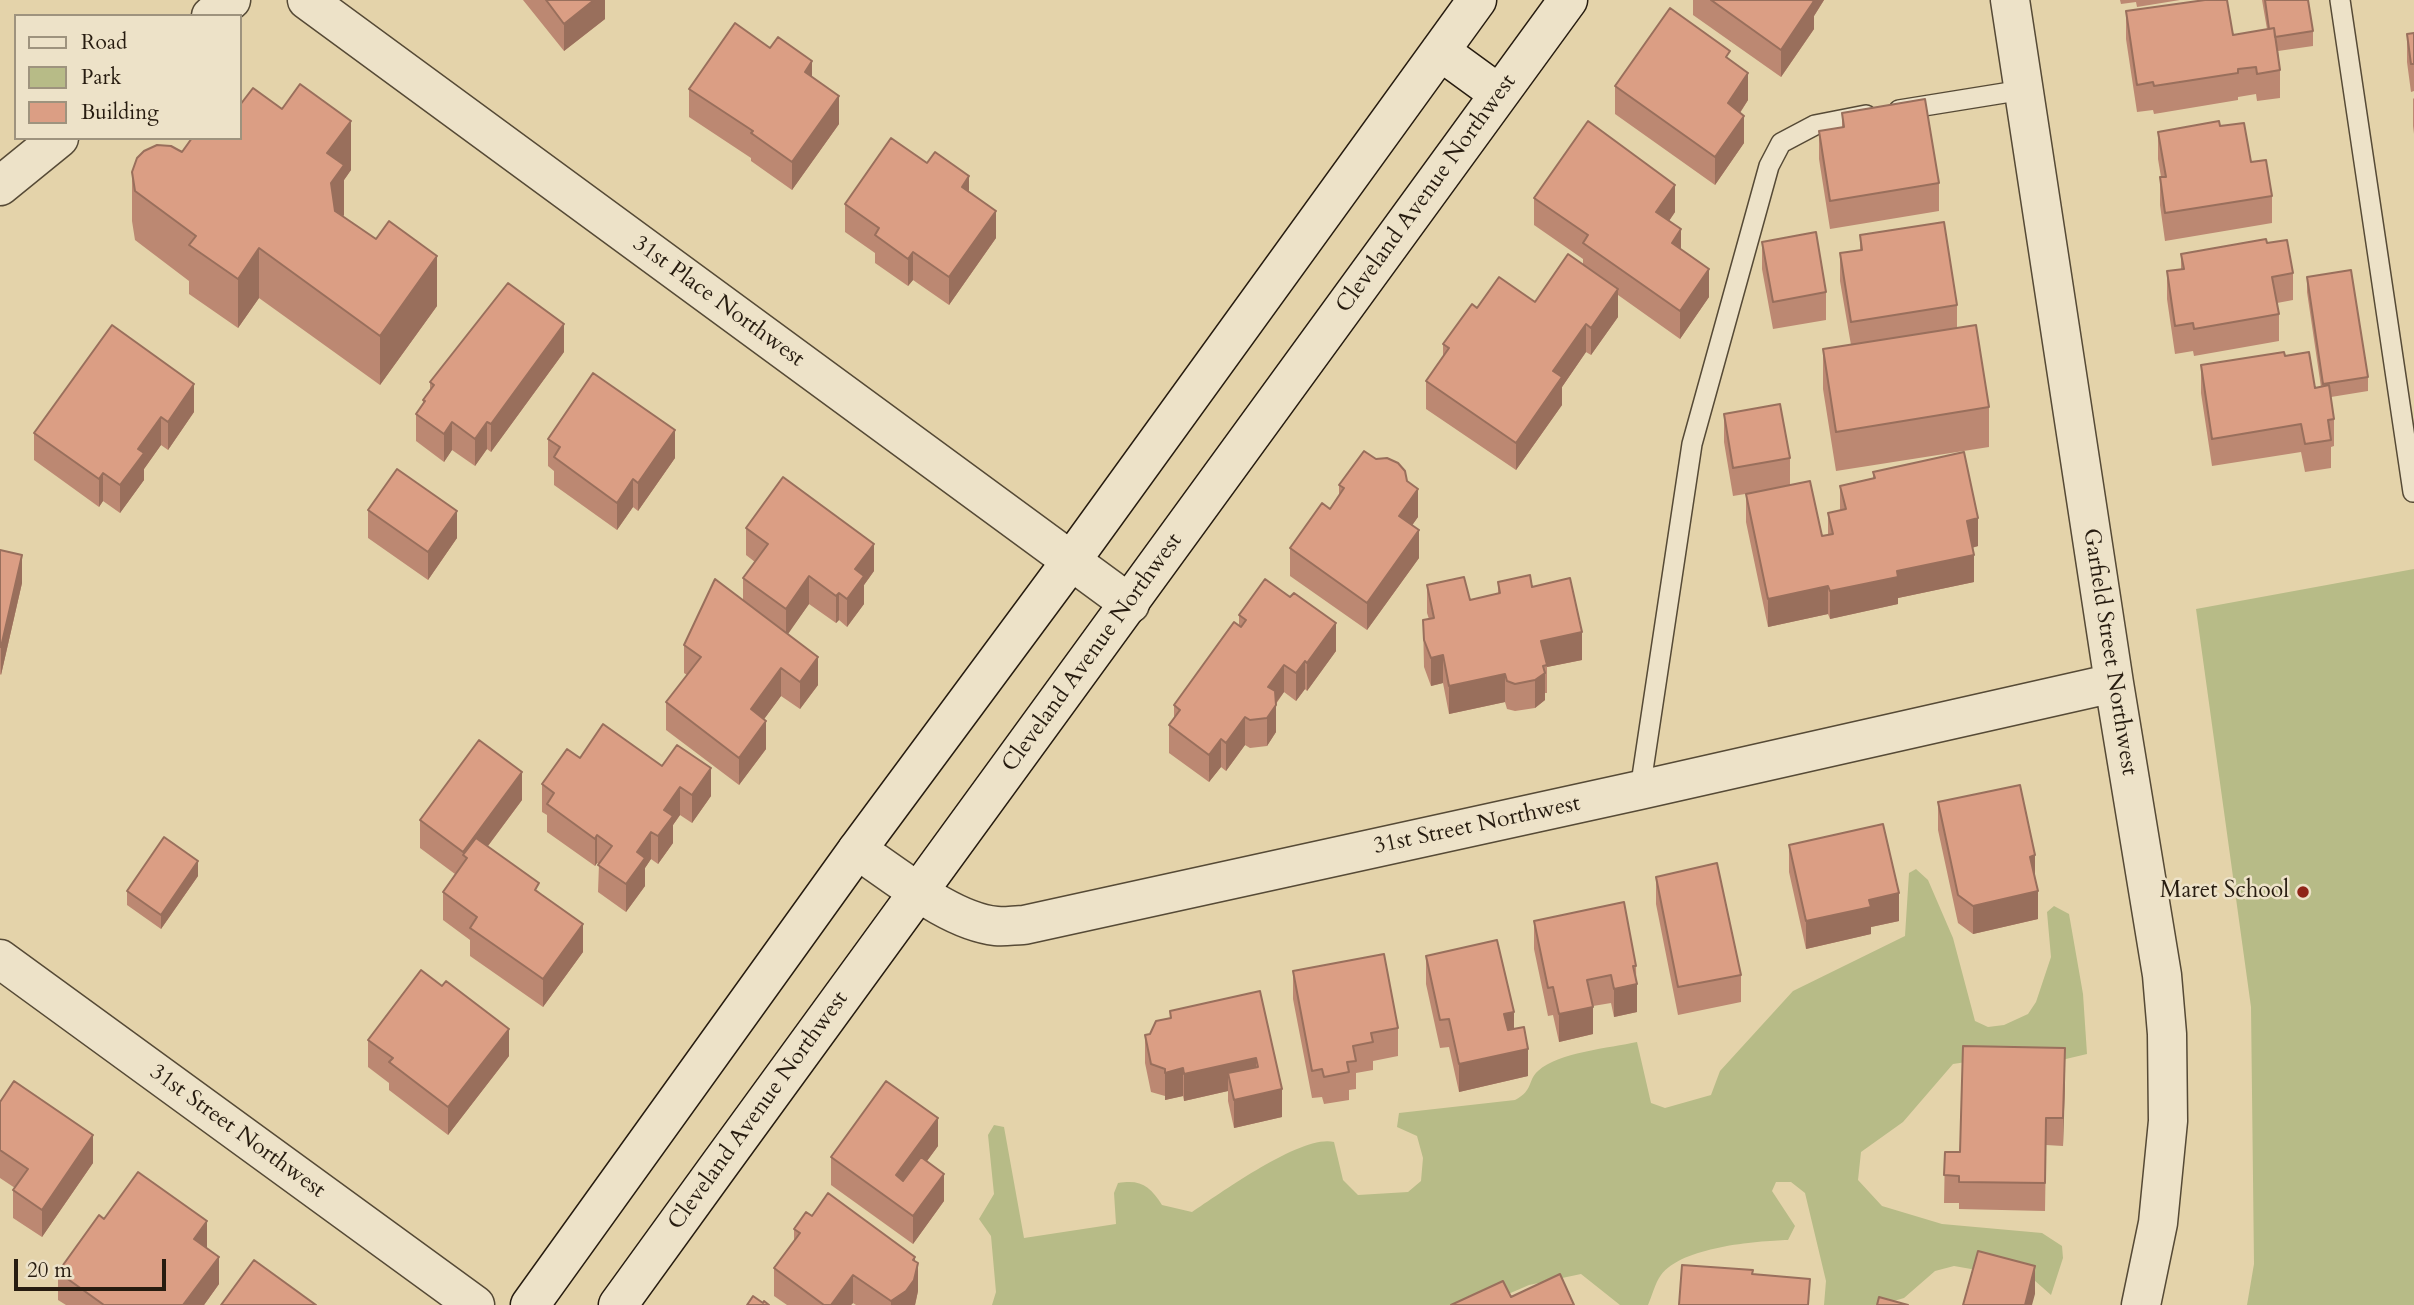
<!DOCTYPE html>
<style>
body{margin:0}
#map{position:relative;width:2414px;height:1305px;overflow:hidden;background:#e4d3aa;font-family:Cardo,serif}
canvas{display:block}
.legend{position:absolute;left:14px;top:14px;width:228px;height:126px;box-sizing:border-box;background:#ede2c8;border:2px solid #9e937e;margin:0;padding:9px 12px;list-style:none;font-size:21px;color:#271c10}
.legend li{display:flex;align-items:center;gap:14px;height:35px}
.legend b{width:35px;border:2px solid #9e937e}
.scale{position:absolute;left:14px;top:1259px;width:152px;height:32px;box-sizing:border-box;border:4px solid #271c10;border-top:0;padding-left:9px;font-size:21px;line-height:24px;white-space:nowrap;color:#271c10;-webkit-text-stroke:5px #ede2c8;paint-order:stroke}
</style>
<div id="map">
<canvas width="2414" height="1305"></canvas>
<ul class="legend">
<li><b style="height:9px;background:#ede2c8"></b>Road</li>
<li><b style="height:19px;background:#b7bb87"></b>Park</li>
<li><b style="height:19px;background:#db9e84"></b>Building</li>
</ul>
<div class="scale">20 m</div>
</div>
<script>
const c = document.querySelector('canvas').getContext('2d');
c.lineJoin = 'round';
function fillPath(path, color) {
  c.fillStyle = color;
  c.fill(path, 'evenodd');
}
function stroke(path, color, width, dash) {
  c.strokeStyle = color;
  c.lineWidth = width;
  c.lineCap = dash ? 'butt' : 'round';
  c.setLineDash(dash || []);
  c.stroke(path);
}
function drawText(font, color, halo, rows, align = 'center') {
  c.font = font + ' Cardo,serif';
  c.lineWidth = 5;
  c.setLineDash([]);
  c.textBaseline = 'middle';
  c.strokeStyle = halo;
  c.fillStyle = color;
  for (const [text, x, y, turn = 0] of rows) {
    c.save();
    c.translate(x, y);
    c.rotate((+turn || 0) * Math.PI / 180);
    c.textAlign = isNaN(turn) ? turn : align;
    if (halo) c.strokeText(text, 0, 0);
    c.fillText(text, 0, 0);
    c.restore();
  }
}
fillPath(new Path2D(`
 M2414,569V1305H2247L2254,1264L2251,1007L2196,609Z
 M1916,869L1928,880L1953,938L1975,1021L1988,1027L2004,1025L2028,1014L2036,1002L2051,957L2047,912L2054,906L2069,914L2083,994L2087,1054L2049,1063L1993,1058L1953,1064L1903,1122L1861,1152L1858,1180L1882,1206L1942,1224L2042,1233L2062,1246L2063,1258L2051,1295L2034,1280L1954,1266L1935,1271L1904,1298L1880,1305H1824L1826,1281L1805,1193L1791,1182H1776L1772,1191L1795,1226L1788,1240C1755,1241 1682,1247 1661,1275C1655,1283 1652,1296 1648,1305H1620L1581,1274L1529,1285L1483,1305H992L996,1292L991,1236L979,1219L994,1194L988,1135L994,1125L1004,1127L1024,1238L1116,1224L1114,1193L1118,1183C1141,1179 1150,1186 1162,1205L1192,1212C1221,1193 1302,1134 1334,1142L1343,1180L1358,1195L1408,1192L1421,1181L1423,1158L1417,1136L1397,1127L1399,1113L1515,1100C1534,1090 1527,1081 1538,1071C1559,1052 1610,1048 1637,1042L1651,1103L1665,1108L1711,1095L1720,1071L1793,991L1905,936L1909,873Z`), '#b7bb87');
const service = new Path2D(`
 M2340,0L2413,492
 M1899,110L2023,90
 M1640,790L1692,444L1769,166L1781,143L1815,125L1866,115`);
const minor = new Path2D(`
 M307,0L1130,604
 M2010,0L2114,683L2162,975L2167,1034L2168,1121L2158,1223L2141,1305
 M211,16L231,0
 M0,186L59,138
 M857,850C896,875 949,921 996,926C1005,927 1015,925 1024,925L1640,790L2114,683
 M0,959L475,1305`);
const secondary = new Path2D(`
 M1440,51L1499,94
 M530,1305L857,850L1071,561L1477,0
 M618,1305C933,869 1252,436 1568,0`);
stroke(service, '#564a36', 22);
stroke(minor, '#564a36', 41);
stroke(secondary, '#271c10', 41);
stroke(service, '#ede2c8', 19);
stroke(minor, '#ede2c8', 38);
stroke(secondary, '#ede2c8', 38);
fillPath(new Path2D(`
 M523,0H605V19L564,51Z
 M1693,0H1824L1814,16V29L1781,77L1693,15Z
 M2120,0H2180L2137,7L2136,2L2121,4Z
 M2262,0H2308L2313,31V46L2278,51L2280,70V98L2257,101L2256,94L2238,97V100L2154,114L2153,110L2137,112L2126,39V11L2233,35L2267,29Z
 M2414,33V91L2411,92L2407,62V34Z
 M1730,60L1748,100L1740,113L1744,143L1715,185L1615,114V86Z
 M812,77L839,124L792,190L751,161V158L689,117V89Z
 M2414,98V134L2413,126V99Z
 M1842,113L1939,183V211L1830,229L1819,159V131L1842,127Z
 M2220,126L2251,162L2272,196V223L2165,241L2160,205V177H2161L2158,159V132Z
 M182,152L351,170L344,180V215L343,216L437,306L380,385L259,298L238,328L189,294V281L135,240L132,221V172Z
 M969,193L996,238L949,305L913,280L908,286L875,263V253L845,232V204Z
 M1534,198L1675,212L1669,221L1681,249L1709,297L1680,339L1618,295V317L1591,355L1586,352L1562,387V405L1516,470L1426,409V381L1443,356V344L1535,302L1583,264V259L1534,225Z
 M1860,235L1957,305V328L1989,407V447L1836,471L1823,389V349L1851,345L1840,281V253L1860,250Z
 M1762,242L1826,292V320L1773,329L1762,269Z
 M2267,243L2293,273V300L2277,303L2279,314V341L2194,356L2193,351L2175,354L2167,299V271L2181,269V254Z
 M2307,277L2368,377V391L2331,397L2334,419V446L2331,447V468L2305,472L2301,452L2212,466L2201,393V365L2285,356L2315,388L2321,387L2307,292Z
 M564,352L491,452L487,449L475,466L452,450L444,462L416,441V414L423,404V400L430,390V382Z
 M194,412L168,450L161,445L144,469V480L120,513L103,501L99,507L34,460V433Z
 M1724,414L1790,458V485L1822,536L1828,535V513L1840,510V486L1873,478V472L1978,546L1972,548L1974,582L1898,598V604L1830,619L1828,614L1768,627L1746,522V494L1769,490L1733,496L1724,442Z
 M548,439L675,458L638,511L633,507L617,530L554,485V471L548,466Z
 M1339,485L1418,517L1412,525L1419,558L1367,630L1290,576V548L1330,509L1339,495Z
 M368,510L457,538L428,580L368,538Z
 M746,528L874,571L864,585V604L847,627L839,620L836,623L809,604L787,634L818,685L800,709L781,696L764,719L766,749L739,785L666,730V702L687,675L684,673V645L743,601V578L755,562L746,555Z
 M0,550L22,583L1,675L0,674Z
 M1498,582L1532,587L1582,660L1547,667V693H1545V700L1535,708L1515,711L1507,709L1505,702L1449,714L1443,683L1431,686L1424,667L1423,620L1429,619L1427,613V585L1470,600L1498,594Z
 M1239,615L1336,651L1307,691L1305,689L1296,701L1284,692L1276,704V732L1267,746L1250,748L1245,745L1226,771L1221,767L1209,782L1169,753V725L1174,718V705L1239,625Z
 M580,758L662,766L711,796L692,823L680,815L673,825V843L658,864L651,859L645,868V886L626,912L598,892L599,864L597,863L595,866L547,832V815L542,812V784Z
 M522,800L488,846L539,892L583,952L543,1007L470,956V940L443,920V892L455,874L420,848V820Z
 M1938,802L2035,878L2038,919L1973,934L1958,923L1938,830Z
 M1789,845L1899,921L1871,927V934L1806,949L1789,872Z
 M198,876L161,929L127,905V891Z
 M1656,877L1741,975V1002L1678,1015L1656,904Z
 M1534,921L1636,966L1637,1012L1614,1017L1611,1003L1593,1006V1034L1559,1042L1553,1015L1548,1016L1534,949Z
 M1426,956L1514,1029L1528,1076L1459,1092L1449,1047L1440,1048L1426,984Z
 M1293,971L1398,1028V1056L1373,1061V1070L1356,1073V1089L1349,1090V1100L1324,1104L1322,1097L1312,1098L1293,999Z
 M1260,991L1282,1117L1234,1128L1228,1101V1091L1184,1101L1183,1096L1165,1100V1096L1151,1092L1145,1063V1035L1150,1034L1170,1018V1011Z
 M368,1040L509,1056L448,1135L389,1090V1083L368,1067Z
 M2065,1076L2063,1146L2046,1145L2045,1211L1959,1209V1203H1944L1945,1152H1960Z
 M0,1102L93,1163L42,1237L13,1218V1190L15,1188L0,1178Z
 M938,1146L927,1161L944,1201L913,1244L831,1185V1157Z
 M812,1216L915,1260L918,1291L915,1305H856L853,1303L851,1305H787L774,1296V1268L794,1241V1229Z
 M104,1219L207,1248L219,1284L204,1305H66L58,1300V1272Z`), '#bc8872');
fillPath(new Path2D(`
 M594,0H605V19L564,51V24Z
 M1808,0H1824L1814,16V29L1781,77V50Z
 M812,61V89L805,72Z
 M1748,73V100L1728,131V103Z
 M839,96V124L792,190V162Z
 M1744,116V143L1715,185V157Z
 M351,121V170L344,180V215L331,232L327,153Z
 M969,176V204L962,187Z
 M1675,185V212L1656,240V212Z
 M996,211V238L949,305V277Z
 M1681,229V257L1672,243Z
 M259,248V298L238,328V279Z
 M913,252V280L908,286V259Z
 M437,256V306L380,385V336Z
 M1709,269V297L1680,339V311Z
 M1618,289V317L1591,355V328Z
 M564,324V352L491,452V424Z
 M1586,324V352L1562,387V405L1516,470V443L1553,371Z
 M194,384V412L168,450V422Z
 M161,417V445L144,469V480L120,513V485L138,449Z
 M452,422V450L444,462V434Z
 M487,422V449L475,466V439Z
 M675,430V458L638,511V483Z
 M103,473V501L99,507V479Z
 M633,479V507L617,530V503Z
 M1418,489V517L1399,544V516Z
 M457,511V538L428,580V552Z
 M1978,518V546L1967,549V521Z
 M1419,530V558L1367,630V603Z
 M874,544V571L864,585V604L847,627V599L855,569Z
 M22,555V583L1,675V647Z
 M1974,555V582L1898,598V604L1830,619V591L1897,571Z
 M809,576V604L786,637V609Z
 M1828,586V614L1768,627V599Z
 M839,593V620L836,623V596Z
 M1336,623V651L1307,691V663Z
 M1582,632V660L1547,667L1541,641Z
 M1443,655V683L1431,686V658Z
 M818,657V685L800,709V682Z
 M1305,661V689L1296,701V673Z
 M1284,665V692L1268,714V687Z
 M781,668V696L751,737V709Z
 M1545,673V700L1535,708V680Z
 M1505,674V702L1449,714V686Z
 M1276,705V732L1267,746V718Z
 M1245,717V745L1226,771V743Z
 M766,721V749L739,785V758Z
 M1221,739V767L1209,782V755Z
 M711,768V796L692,823V795Z
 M522,772V800L467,874V858L463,855V880V852Z
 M680,787V815L673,825V843L658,864V836L664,810Z
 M651,832V859L645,868V886L626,912V884L637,852Z
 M597,835V863L595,866V839Z
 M2035,855V883L2030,857Z
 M198,861V876L161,929V915Z
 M2038,891V919L1973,934V906Z
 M1899,893V921L1871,927V934L1806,949V921L1869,900Z
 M583,924V952L543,1007V979Z
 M1637,984V1012L1614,1017V989Z
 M1593,1007V1034L1559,1042V1014Z
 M1514,1012V1040L1504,1042V1014Z
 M509,1029V1056L448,1135V1107Z
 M2065,1048V1076L2063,1146V1118Z
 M1528,1049V1076L1459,1092V1064Z
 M1256,1058V1085L1228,1073V1091L1184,1101V1074Z
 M1183,1068V1096L1165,1100V1073Z
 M1282,1089V1117L1234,1128V1100Z
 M938,1118V1146L896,1203V1175Z
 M93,1135V1163L42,1237V1210Z
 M944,1174V1201L913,1244V1216Z
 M207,1221V1249L194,1239Z
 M219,1257V1284L204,1305H183Z
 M915,1257V1277L918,1263V1291L915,1305H891V1301Z
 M2035,1266V1294L2032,1305H2025Z
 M853,1275V1303L851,1305H831Z`), '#996f5c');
const building = new Path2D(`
 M546,0H594L564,24Z
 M1711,0H1812L1814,1L1781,50Z
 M2205,0H2227L2233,35L2274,28L2280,70L2257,74L2256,67L2238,69V73L2154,86L2153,82L2137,85L2126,11Z
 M2265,0H2308L2313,31L2275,37L2274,28L2269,29Z
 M1670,8L1730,51L1726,57L1748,73L1728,103L1744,116L1715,157L1615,86Z
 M735,23L770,48L778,37L812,61L805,72L839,96L792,162L751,133L753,131L689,89Z
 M2414,33V64H2411L2407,34Z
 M300,84L351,121L327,153L344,165L331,183L335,211L376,239L389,221L437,256L380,336L259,248L238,279L189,245L196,236L135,191L132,172L137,158L144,151L157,145L171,146L182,152L192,138H240V105L253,88L282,109Z
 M1925,99L1939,183L1830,201L1819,131L1844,127L1842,113Z
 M1588,121L1675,185L1656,212L1681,229L1672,243L1709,269L1680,311L1583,243L1588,235L1534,198Z
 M2219,121L2220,126L2244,123L2251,162L2266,160L2272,196L2165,213L2160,177H2166L2158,132Z
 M891,138L927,163L935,152L969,176L962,187L996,211L949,277L913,252L908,259L875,235L879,228L845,204Z
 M1944,222L1957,305L1851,322L1840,253L1862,250L1860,235Z
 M1816,232L1826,292L1773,302L1762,242Z
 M2266,239L2267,243L2287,240L2293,273L2272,277L2279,314L2194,329L2193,323L2175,326L2167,271L2184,269L2181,254Z
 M1568,254L1618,289L1591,328L1586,324L1553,371L1562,377L1516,443L1426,381L1449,348L1443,344L1472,304L1477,308L1499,277L1535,302Z
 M2351,270L2368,377L2323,384L2307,277Z
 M508,283L564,324L491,424L487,422L475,439L452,422L444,434L416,414L425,401L423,400L434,385L430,382Z
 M112,325L194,384L168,422L161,417L138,449L144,453L120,485L103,473L99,479L34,433Z
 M1976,325L1989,407L1836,432L1823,349Z
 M2284,352L2285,356L2309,352L2315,388L2329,385L2334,419L2328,420L2331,440L2305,444L2301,424L2212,439L2201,365Z
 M593,373L675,430L638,483L633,479L617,503L554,457L560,447L548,439Z
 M1780,404L1790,458L1733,468L1724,414Z
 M1364,451L1376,459L1387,458L1398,463L1405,471L1407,481L1418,489L1399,516L1419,530L1367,603L1290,548L1322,503L1330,509L1344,488L1339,485Z
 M1964,452L1978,518L1967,521L1974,555L1897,571L1898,577L1830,591L1828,586L1768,599L1746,494L1810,481L1822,536L1833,534L1828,513L1846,509L1840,486L1875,478L1873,472Z
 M397,469L457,511L428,552L368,510Z
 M783,477L874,544L855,569L864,576L847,599L839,593L836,596L809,576L786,609L743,578L768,544L746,528Z
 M0,550L22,555L1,647H0Z
 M1530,575L1532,587L1570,578L1582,632L1541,641L1547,665L1543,666L1545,673L1535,680L1515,684L1507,681L1505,674L1449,686L1443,655L1431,658L1424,640L1423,620L1434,618L1427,585L1464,577L1470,600L1500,593L1498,582Z
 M715,579L818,657L800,682L781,668L751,709L766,721L739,758L666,702L701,657L684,645Z
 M1265,579L1290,597L1294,593L1336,623L1307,663L1305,661L1296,673L1284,665L1268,687L1275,691L1276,705L1267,718L1250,720L1245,717L1226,743L1221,739L1209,755L1169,725L1180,710L1174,705L1234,622L1241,627L1246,620L1239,615Z
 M603,724L662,766L677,745L711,768L692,795L680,787L664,810L673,816L658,836L651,832L637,852L645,858L626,884L598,865L612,846L597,835L595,839L547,804L554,793L542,784L567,749L580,758Z
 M479,740L522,772L463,852L420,820Z
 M2020,785L2035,855L2030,857L2038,891L1973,906L1958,895L1938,802Z
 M1883,824L1899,893L1869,900L1871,907L1806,921L1789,845Z
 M164,837L198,861L161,915L127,891Z
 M476,838L539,883L535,890L583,924L543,979L470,928L477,917L443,892L467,858L463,855Z
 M1717,863L1741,975L1678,987L1656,877Z
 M1624,902L1636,966H1633L1637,984L1614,989L1611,975L1587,980L1593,1007L1559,1014L1553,987L1548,988L1534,921Z
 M1497,940L1514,1012L1504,1014L1508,1030L1524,1027L1528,1049L1459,1064L1449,1019L1440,1020L1426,956Z
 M1384,954L1398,1028L1371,1033L1373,1042L1353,1046L1356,1061L1347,1062L1349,1072L1324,1077L1322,1069L1312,1071L1293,971Z
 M421,970L442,986L446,981L509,1029L448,1107L389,1062L393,1058L368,1040Z
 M1260,991L1282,1089L1234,1100L1228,1073L1258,1067L1256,1058L1184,1074L1183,1068L1165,1073V1069L1151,1064L1145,1035L1150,1034L1156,1021L1171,1018L1170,1011Z
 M1963,1046L2065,1048L2063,1118H2046L2045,1183L1959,1182V1176L1944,1175L1945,1152H1960Z
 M14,1081L93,1135L42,1210L13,1190L28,1169L0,1150V1102Z
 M886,1081L938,1118L896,1175L903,1181L921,1157L944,1174L913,1216L831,1157Z
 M138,1172L207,1221L194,1239L219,1257L183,1305H104L58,1272L99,1215L104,1219Z
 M828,1193L915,1257L913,1260L918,1263L914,1280L906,1291L891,1301L853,1275L831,1305H824L774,1268L800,1233L794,1229L806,1212L812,1216Z
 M1978,1251L2035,1266L2025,1305H1963Z
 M254,1260L316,1305H221Z
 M1682,1265L1753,1270L1752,1274L1810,1279L1808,1305H1679Z
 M1560,1274L1574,1305H1451L1503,1281L1511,1297Z
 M753,1296L763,1303L764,1301L769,1305H747Z
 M1879,1297L1908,1305H1877Z`);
fillPath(building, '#db9e84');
stroke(building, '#996f5c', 2);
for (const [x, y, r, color] of [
 [2303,892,7,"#8f2418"]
]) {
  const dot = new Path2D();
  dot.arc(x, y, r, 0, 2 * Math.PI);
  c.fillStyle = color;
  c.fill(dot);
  stroke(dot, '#ede2c8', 2.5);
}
drawText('23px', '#271c10', '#ede2c8', [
 ["Cleveland Avenue Northwest",1427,194,-54],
 ["31st Place Northwest",718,302,36],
 ["Garfield Street Northwest",2109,652,81],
 ["Cleveland Avenue Northwest",1093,653,-54],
 ["31st Street Northwest",1477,826,-12],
 ["Cleveland Avenue Northwest",759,1111,-54],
 ["31st Street Northwest",237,1132,36]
]);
drawText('23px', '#271c10', '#ede2c8', [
 ["Maret School",2289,892]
], 'right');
</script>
